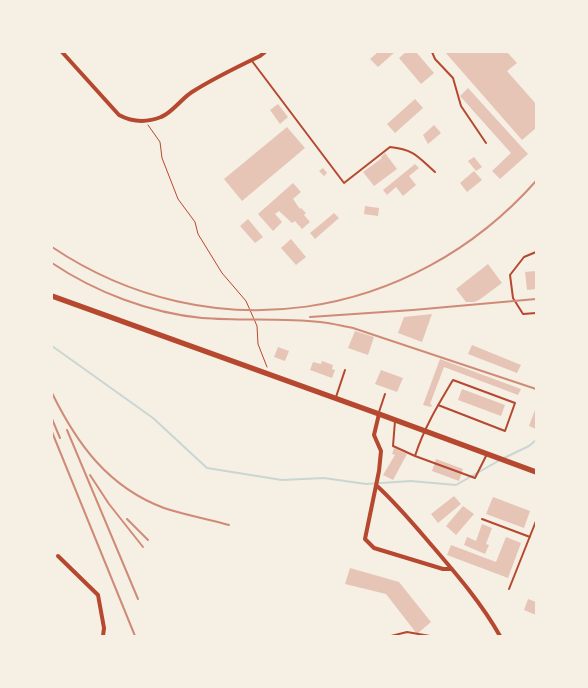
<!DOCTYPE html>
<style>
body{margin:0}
#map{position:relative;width:588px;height:688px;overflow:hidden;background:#f6efe4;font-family:"Nunito Sans",sans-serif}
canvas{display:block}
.frame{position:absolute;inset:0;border:53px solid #f6efe4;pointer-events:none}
</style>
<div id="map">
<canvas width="588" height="688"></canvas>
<div class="frame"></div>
</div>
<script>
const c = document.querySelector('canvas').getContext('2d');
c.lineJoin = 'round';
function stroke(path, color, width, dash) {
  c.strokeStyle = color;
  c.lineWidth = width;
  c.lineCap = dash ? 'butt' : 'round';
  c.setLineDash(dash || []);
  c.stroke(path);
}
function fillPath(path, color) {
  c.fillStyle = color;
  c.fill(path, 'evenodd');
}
stroke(new Path2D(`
 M52,346L153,418L207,468L282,480L324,478L366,484L411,481L456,485L500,460
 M504,458L529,446L536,440`), '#c9d6d2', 2);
fillPath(new Path2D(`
 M378,52H395L378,67L370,59Z
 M406,52H416L434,73L421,84L399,58Z
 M445,52H507L517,63L507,71L536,104V128L522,140Z
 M468,88L528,154L500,179L492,171L511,153L460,96Z
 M415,99L423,108L395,133L387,124Z
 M278,104L288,117L280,124L270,110Z
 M434,125L441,133L428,144L423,135Z
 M287,127L305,148L242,201L224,179Z
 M385,153L397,169L374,186L363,172L382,158L381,157Z
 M474,157L482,167L476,171L468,161Z
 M415,164L419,168L409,176L416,185L403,196L396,187L387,195L383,190Z
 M323,168L327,173L324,176L319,171Z
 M474,171L482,180L467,192L460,183Z
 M293,183L301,192L293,199L300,209L301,208L306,213L304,215L310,222L302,229L295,221L292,223L279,211L275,214L282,222L273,231L258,214Z
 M365,206L379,208L378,216L364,214Z
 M334,213L339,218L315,239L310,233Z
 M248,219L263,237L255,243L240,226Z
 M291,239L306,257L296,265L281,248Z
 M488,264L502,283L479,300L474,302H466L456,289Z
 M536,271V289L527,290L525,272Z
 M432,314L422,342L398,333L404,317Z
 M355,331L374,337L368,355L348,348Z
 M472,345L521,365L517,373L468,354Z
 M278,347L289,351L285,361L274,357Z
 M440,359L521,389L518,395L444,367L430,404L432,405L431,407L423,405Z
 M322,361L333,365L332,369L335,370L332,378L310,370L313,362L321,364Z
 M381,370L403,378L397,392L375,384Z
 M462,389L505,405L501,416L458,400Z
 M536,407V429L529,426Z
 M394,448L407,454L393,480L383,475L395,455L392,454Z
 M436,459L463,469L459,481L432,471Z
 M454,496L461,504L438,523L431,514Z
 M493,497L530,511L524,528L486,514Z
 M463,506L474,514L456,535L446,526Z
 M482,524L492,528L486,544L489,545L485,554L464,545L467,537L476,541Z
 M506,537L521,543L508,578L447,555L451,545L496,562Z
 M350,568L399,582L431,622L417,634L386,594L345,584Z
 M528,599L536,602V615L524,610Z`), '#e6c5b7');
stroke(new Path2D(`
 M148,125L160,142L162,158L178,199L195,222L198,234L222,273L246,301L257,326L258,344L267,367`), '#b5482f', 1);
stroke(new Path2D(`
 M432,52L435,59L453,78L461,106L486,143
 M252,61L344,183L390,147C415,150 417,156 435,172
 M536,252L524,257L510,275L513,298L523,314L536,313
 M336,397L345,370
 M379,412L385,394
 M395,421L393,446L415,456C424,428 438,405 453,380L515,403L505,431L438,405
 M415,456L475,478L487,454
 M482,519L530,537
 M509,589L536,521
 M391,636L407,632L430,636`), '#b5482f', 2);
stroke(new Path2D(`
 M62,52L119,115C132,122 146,123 161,117C172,113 181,99 192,92C214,78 237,67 260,56L265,52
 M379,414L374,435L381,451L379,471L365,539L374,548L443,569H452
 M376,485C397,504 415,526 434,548C458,576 482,604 500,636
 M58,556L98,595L104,628L103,636`), '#b5482f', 4);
stroke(new Path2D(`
 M52,296L379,414L536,472`), '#b5482f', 5.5);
stroke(new Path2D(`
 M52,247C210,353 411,322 536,181
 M52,263C95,292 150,313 202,318C241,321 281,318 320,322C331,323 342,326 353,328L536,389
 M310,317L413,310L536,299
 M52,393C77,444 108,487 164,508C185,515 208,519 229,525
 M52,419L60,438
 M67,430L138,599
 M52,432L135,636
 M90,475L109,504L143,547
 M127,519L148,540`), '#cf8b77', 2);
</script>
